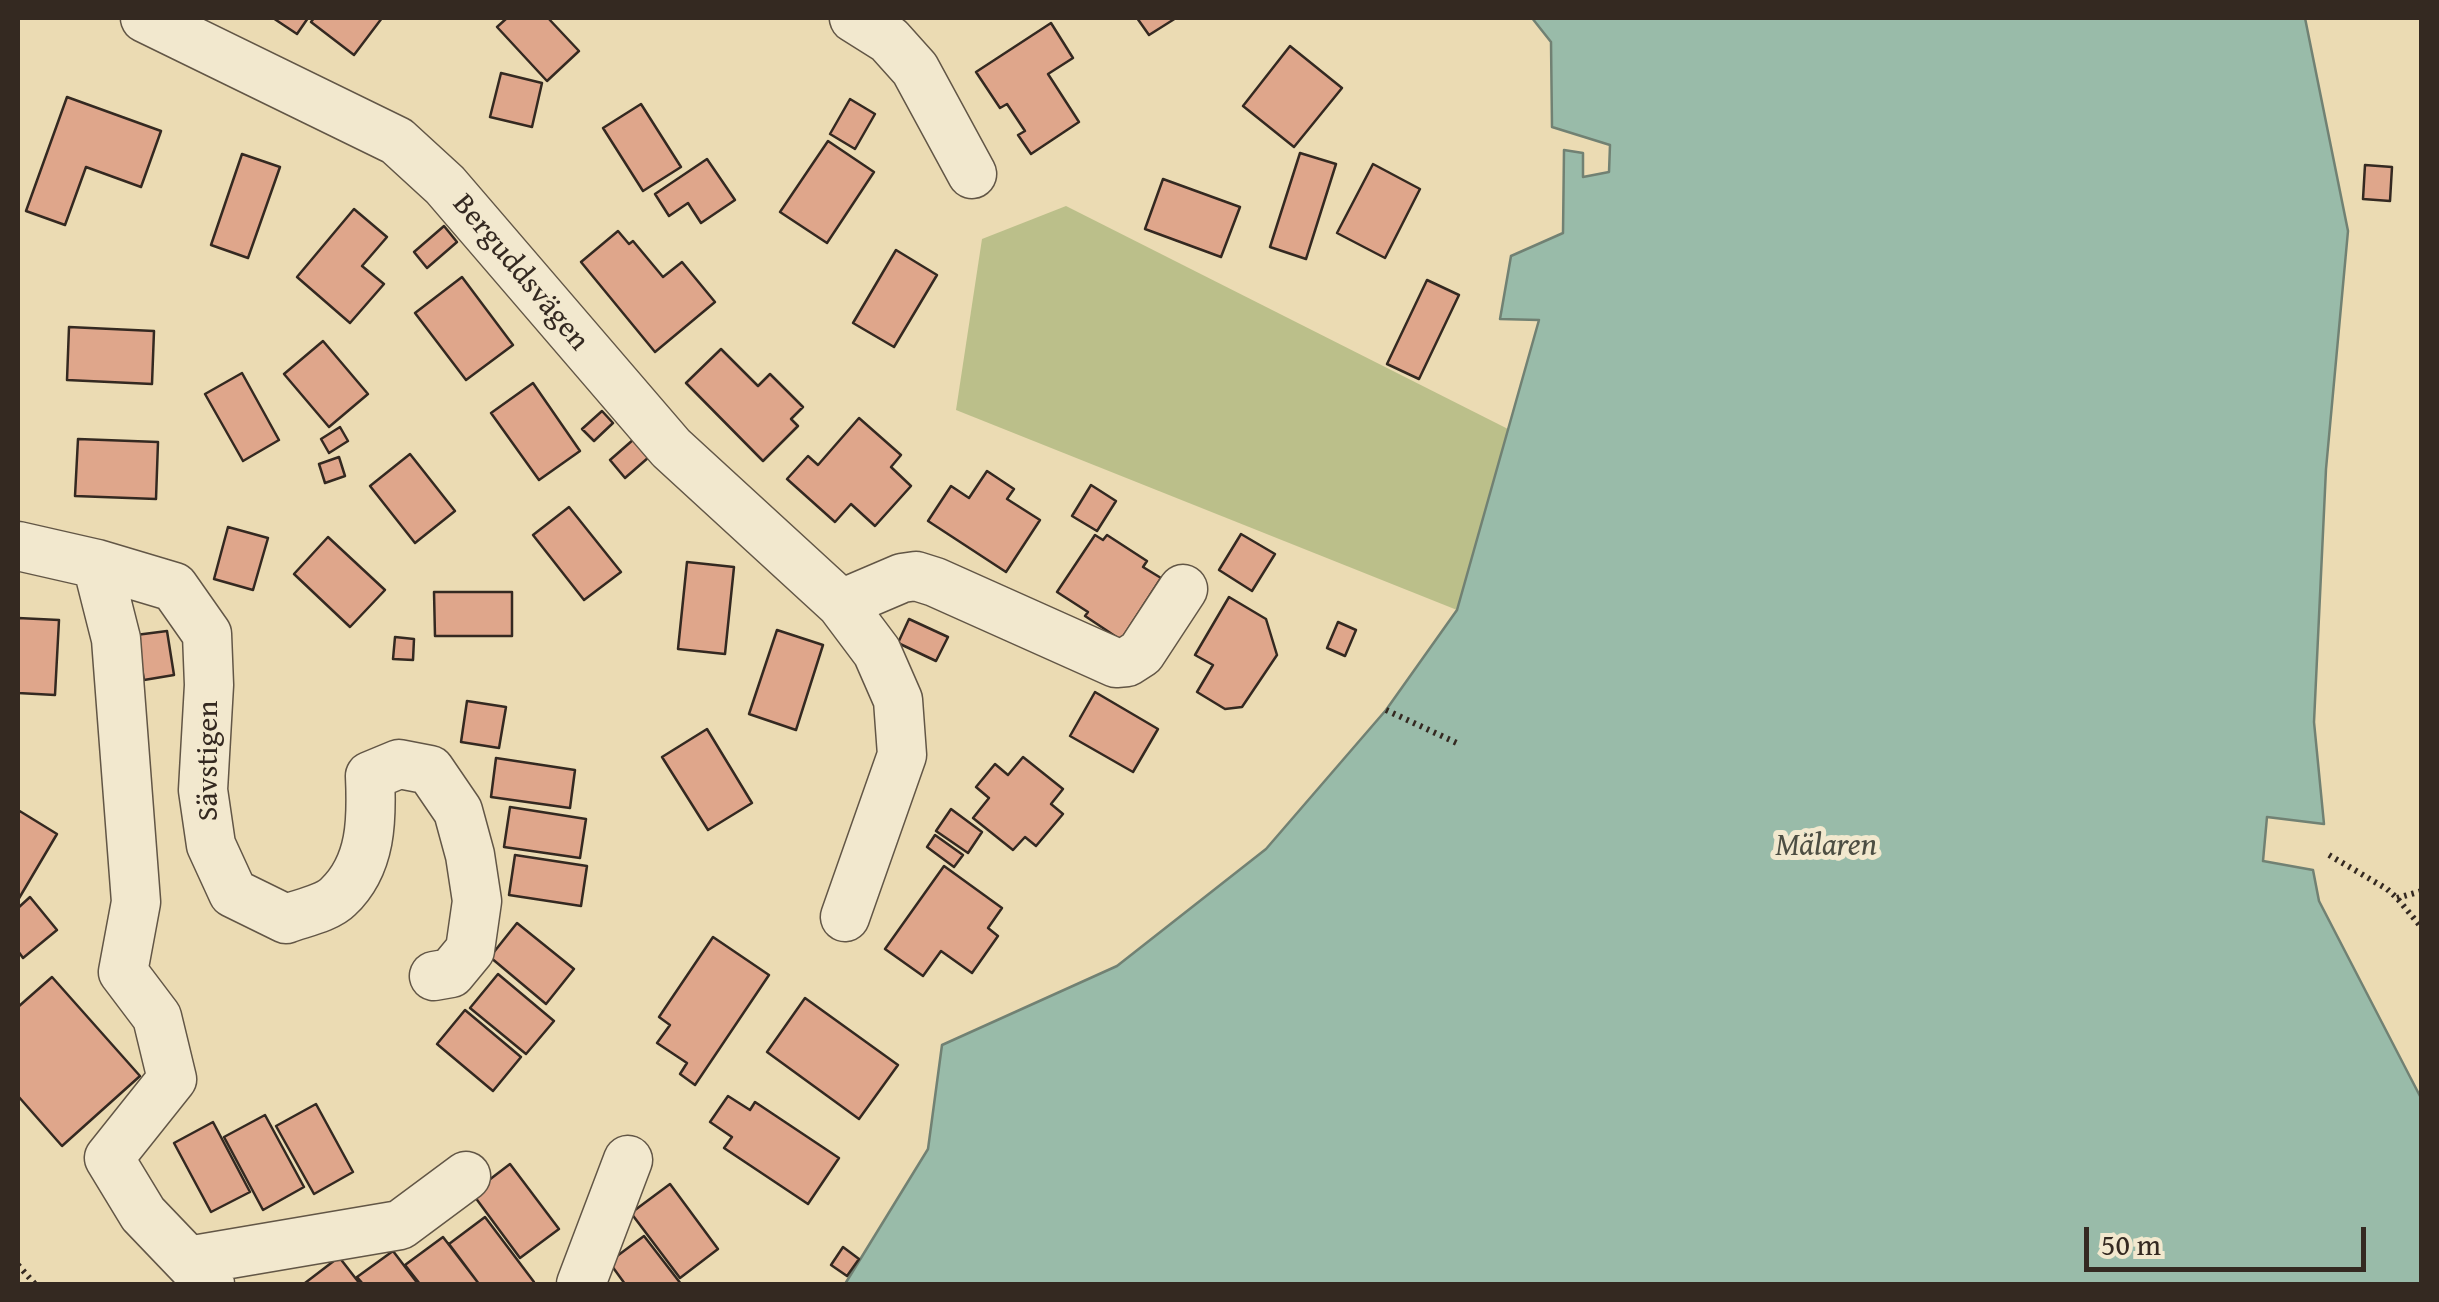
<!DOCTYPE html>
<meta charset="utf-8">
<style>
body{margin:0}
#map{position:relative;width:2439px;height:1302px;overflow:hidden;background:#ebdbb3;font-family:"Gentium Book Plus",serif}
canvas{display:block}
.frame{position:absolute;inset:0;border:20px solid #342921;pointer-events:none}
.scale{position:absolute;left:2084px;top:1227px;width:282px;height:45px;box-sizing:border-box;border:5px solid #342921;border-top:0;padding-left:12px;font-size:30px;line-height:35px;white-space:nowrap;color:#342921;-webkit-text-stroke:8px #f2e8ce;paint-order:stroke}
</style>
<div id="map">
<canvas width="2439" height="1302"></canvas>
<div class="frame"></div>
<div class="scale">50 m</div>
</div>
<script>
const c = document.querySelector('canvas').getContext('2d');
c.lineJoin = 'round';
function fillPath(path, color) {
  c.fillStyle = color;
  c.fill(path, 'evenodd');
}
function stroke(path, color, width, dash) {
  c.strokeStyle = color;
  c.lineWidth = width;
  c.lineCap = dash ? 'butt' : 'round';
  c.setLineDash(dash || []);
  c.stroke(path);
}
function drawText(font, color, halo, rows, align = 'center') {
  c.font = font + ' "Gentium Book Plus",serif';
  c.lineWidth = 10;
  c.setLineDash([]);
  c.textBaseline = 'middle';
  c.strokeStyle = halo;
  c.fillStyle = color;
  for (const [text, x, y, turn = 0] of rows) {
    c.save();
    c.translate(x, y);
    c.rotate((+turn || 0) * Math.PI / 180);
    c.textAlign = isNaN(turn) ? turn : align;
    if (halo) c.strokeText(text, 0, 0);
    c.fillText(text, 0, 0);
    c.restore();
  }
}
fillPath(new Path2D(`
 M1066,206L1508,429L1457,610L956,410L982,239Z`), '#bbbf8a');
const water = new Path2D(`
 M1532,18H2305L2348,231L2326,469L2314,722L2324,824L2267,817L2263,861L2313,870L2319,901L2421,1098V1284H845L928,1149L942,1045L1117,966L1266,849L1386,710L1457,610L1539,320L1500,319L1511,256L1563,233L1564,150L1583,153V177L1609,172L1610,145L1552,127L1551,42Z`);
fillPath(water, '#99bba9');
stroke(water, '#718173', 2.5);
const building = new Path2D(`
 M273,18H308L297,34Z
 M314,18H382L354,55L311,22Z
 M507,18H548L579,51L547,81L497,27Z
 M1137,18H1176L1149,35Z
 M1051,23L1073,58L1048,74L1079,122L1031,154L1018,135L1025,131L1007,104L1000,108L976,72Z
 M1290,46L1342,88L1294,147L1243,106Z
 M501,73L542,83L532,127L490,117Z
 M67,97L161,131L141,187L86,167L65,225L26,211Z
 M850,99L875,114L855,149L830,134Z
 M641,104L681,167L643,191L603,128Z
 M828,141L874,172L827,243L780,212Z
 M1300,153L1336,164L1306,259L1270,247Z
 M242,154L280,167L248,258L211,245Z
 M707,159L735,200L701,223L688,203L669,216L655,194Z
 M1373,164L1420,189L1385,258L1337,233Z
 M2365,165L2392,167L2390,201L2363,199Z
 M1163,179L1240,207L1221,257L1145,229Z
 M354,209L387,237L362,266L384,284L350,323L297,277Z
 M444,226L457,242L427,268L414,252Z
 M618,231L629,244L633,241L663,277L682,262L715,302L655,352L581,262Z
 M896,250L937,275L894,347L853,323Z
 M462,277L513,345L466,380L415,313Z
 M1427,280L1459,295L1419,379L1387,364Z
 M69,327L154,331L152,384L67,380Z
 M323,341L368,394L329,427L284,374Z
 M721,349L758,386L770,374L803,407L791,419L798,426L763,461L686,383Z
 M242,373L279,440L243,461L205,394Z
 M533,383L580,451L539,480L491,413Z
 M602,411L613,423L594,441L582,429Z
 M859,418L901,455L891,467L911,486L875,526L851,504L835,522L787,479L808,456L818,465Z
 M340,427L348,441L329,453L321,439Z
 M78,439L158,442L156,499L75,496Z
 M634,439L649,457L625,478L610,460Z
 M410,454L455,511L415,543L370,486Z
 M339,457L345,476L325,483L319,464Z
 M987,471L1014,489L1007,499L1040,520L1006,572L928,521L951,486L969,498Z
 M1091,485L1116,501L1097,531L1072,516Z
 M569,507L621,572L584,600L533,535Z
 M228,527L268,538L253,590L214,579Z
 M1241,534L1275,554L1252,591L1219,570Z
 M1095,535L1103,540L1107,535L1147,561L1143,567L1161,578L1121,640L1085,616L1088,612L1057,592Z
 M328,537L385,590L350,627L294,574Z
 M687,562L734,567L725,654L678,649Z
 M434,592H512V636H435Z
 M1229,597L1266,619L1277,655L1242,707L1225,709L1197,692L1213,665L1195,655Z
 M18,618L59,620L55,695L18,693Z
 M909,619L948,637L936,661L898,643Z
 M1338,622L1356,630L1345,656L1327,648Z
 M777,630L823,645L796,730L749,714Z
 M167,631L174,675L144,680L136,635Z
 M395,637L414,639L413,660L393,659Z
 M1095,692L1158,729L1133,772L1070,736Z
 M467,701L506,707L499,748L461,742Z
 M707,729L752,803L708,830L662,757Z
 M1023,757L1063,789L1051,804L1063,814L1036,846L1025,837L1013,850L973,818L989,798L976,787L995,764L1008,775Z
 M496,758L575,770L570,808L491,797Z
 M510,807L586,819L580,858L504,847Z
 M951,809L982,832L968,853L936,831Z
 M18,810L57,834L18,900Z
 M935,835L963,855L954,867L927,847Z
 M515,855L587,866L581,906L509,895Z
 M944,866L1002,908L988,928L998,936L972,973L941,951L923,976L885,949Z
 M30,897L57,930L23,958L18,951V908Z
 M517,923L574,969L546,1004L490,957Z
 M713,937L769,975L695,1085L680,1074L687,1063L657,1043L670,1025L659,1017Z
 M498,974L554,1021L526,1054L470,1008Z
 M52,977L140,1076L62,1146L18,1096V1007Z
 M805,998L898,1065L859,1119L767,1052Z
 M465,1010L521,1057L493,1091L437,1044Z
 M728,1096L750,1110L755,1102L839,1158L808,1204L724,1148L732,1137L710,1122Z
 M316,1104L353,1172L314,1194L276,1126Z
 M265,1115L304,1187L263,1210L224,1137Z
 M213,1122L250,1192L211,1212L174,1143Z
 M510,1164L559,1229L520,1258L472,1193Z
 M670,1184L718,1249L680,1278L631,1213Z
 M485,1217L534,1282L530,1284H479L449,1244Z
 M644,1236L681,1284H625L609,1262Z
 M443,1237L479,1284H420L405,1265Z
 M843,1247L859,1259L847,1276L831,1265Z
 M393,1251L418,1284H363L357,1277Z
 M339,1257L360,1284H305V1283Z`);
fillPath(building, '#dfa68b');
stroke(building, '#342921', 2.5);
const minor = new Path2D(`
 M145,18L397,141L445,185L671,448L841,604L877,652L898,700L902,755L845,917
 M854,18L889,40L915,69L972,174
 M18,546L97,564L116,639L136,902L123,972L157,1017L172,1079L109,1158L143,1214L210,1284
 M97,564L174,587L207,634L209,685L203,790L211,845L233,893L286,919C302,913 327,908 338,897C372,865 372,819 370,776L399,764L430,770L458,811L470,855L477,901L470,950L451,973L434,976
 M841,604L902,578L916,576L935,582L1116,663L1127,662L1141,653L1183,589
 M188,1261L400,1225L466,1176
 M581,1284L628,1160`);
stroke(minor, '#625646', 51);
stroke(new Path2D(`
 M1386,710L1459,744
 M2329,855L2387,889L2397,898L2422,928
 M2397,898L2422,891
 M18,1265L35,1284`), '#342921', 6, [2.5, 5]);
stroke(minor, '#f2e8ce', 48);
drawText('30px', '#342921', '#f2e8ce', [
 ["Berguddsvägen",520,273,50],
 ["Sävstigen",209,761,-90]
]);
drawText('italic 32px', '#4d4e43', '#f2e8ce', [
 ["Mälaren",1826,847]
]);
</script>
